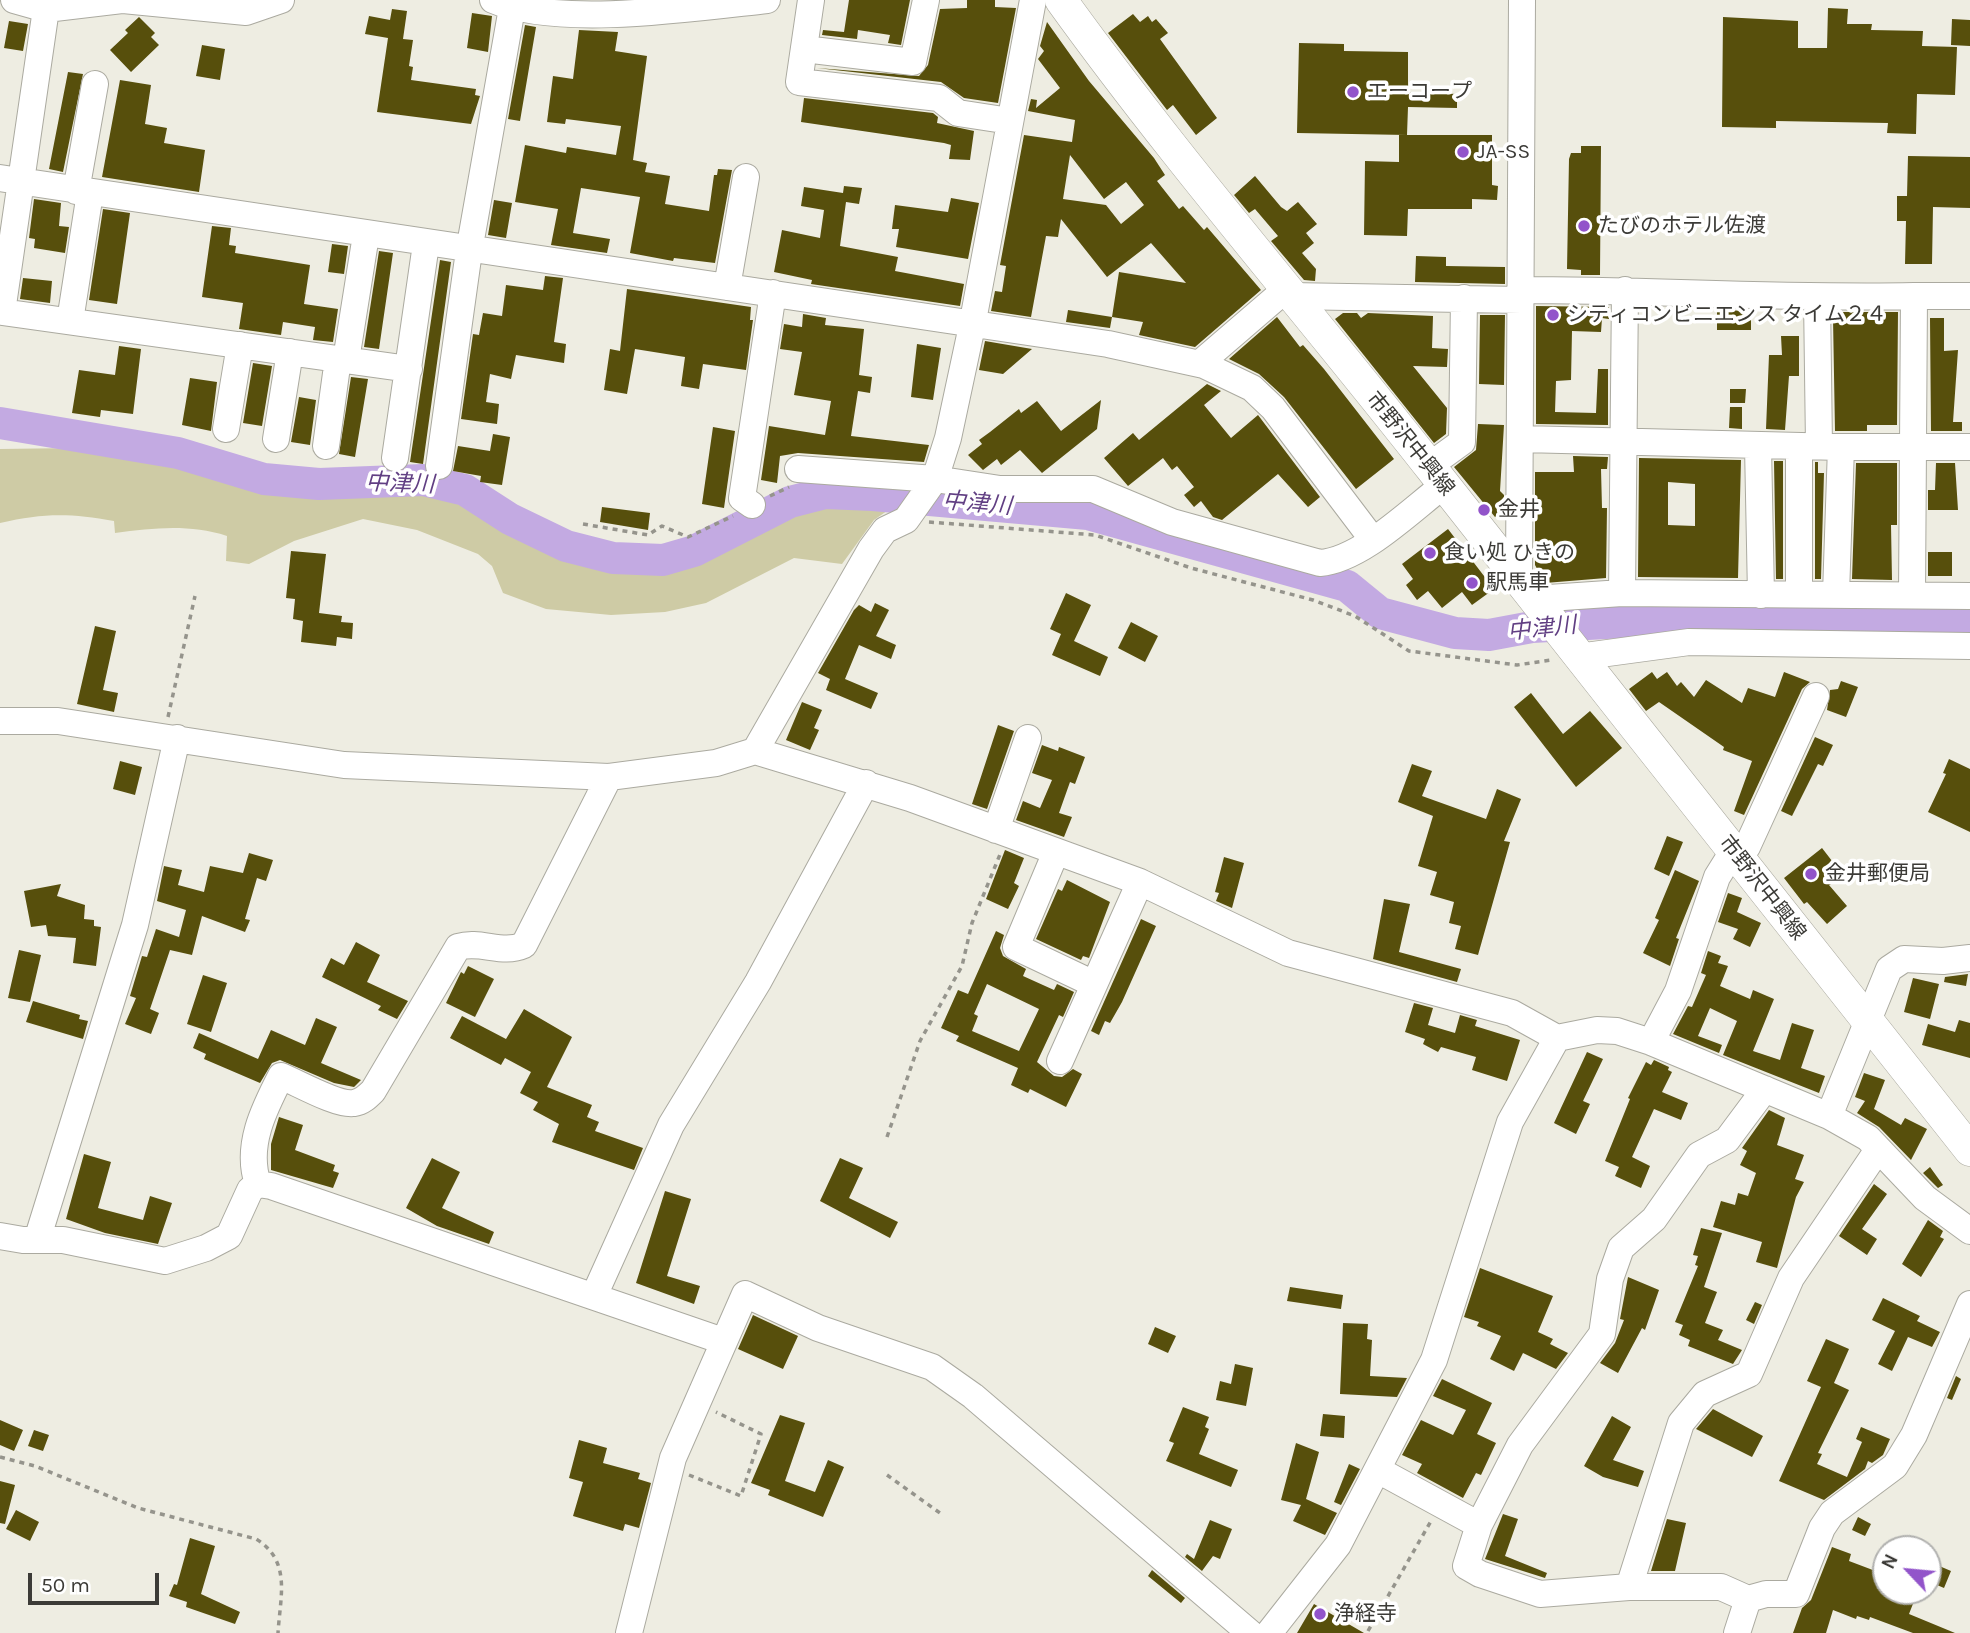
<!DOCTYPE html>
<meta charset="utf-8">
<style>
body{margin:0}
#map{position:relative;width:1970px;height:1633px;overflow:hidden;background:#eeede2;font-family:Karla,sans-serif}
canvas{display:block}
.north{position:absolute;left:1872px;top:1535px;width:70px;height:70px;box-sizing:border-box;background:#fff;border:2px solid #b1b1af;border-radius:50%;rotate:296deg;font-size:19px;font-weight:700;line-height:28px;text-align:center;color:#3c3b37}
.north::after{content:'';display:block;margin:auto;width:24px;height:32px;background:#9254ca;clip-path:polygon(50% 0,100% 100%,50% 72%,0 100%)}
.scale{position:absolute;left:28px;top:1573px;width:131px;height:32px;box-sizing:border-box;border:4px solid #3c3b37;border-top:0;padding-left:9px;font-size:21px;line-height:24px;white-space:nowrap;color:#3c3b37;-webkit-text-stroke:5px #fff;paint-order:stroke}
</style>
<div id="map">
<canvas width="1970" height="1633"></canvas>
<div class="north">N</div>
<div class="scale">50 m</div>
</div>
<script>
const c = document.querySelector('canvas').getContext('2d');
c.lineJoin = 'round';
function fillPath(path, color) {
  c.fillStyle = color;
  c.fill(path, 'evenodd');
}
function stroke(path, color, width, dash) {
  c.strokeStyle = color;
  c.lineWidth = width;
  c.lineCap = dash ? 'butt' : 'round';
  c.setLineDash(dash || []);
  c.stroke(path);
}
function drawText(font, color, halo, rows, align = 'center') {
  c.font = font + ' Karla,"Noto Sans JP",sans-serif';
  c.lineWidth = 7;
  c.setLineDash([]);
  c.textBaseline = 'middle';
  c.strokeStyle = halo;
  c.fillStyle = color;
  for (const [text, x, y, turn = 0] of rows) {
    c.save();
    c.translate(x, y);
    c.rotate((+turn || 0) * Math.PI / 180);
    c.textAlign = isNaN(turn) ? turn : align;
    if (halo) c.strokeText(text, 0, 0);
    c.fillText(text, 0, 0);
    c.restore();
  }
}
fillPath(new Path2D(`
 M74,448L188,461L282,491L341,493L421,487L454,496L494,524L555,554L619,569L687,565L796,508L827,500L894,506L874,520L842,564L794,558L706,603L665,612L611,615L546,609L503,593L492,566L478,554L417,530L363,519L294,541L249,564L226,561L227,536C189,524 154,528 115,533L114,521C70,513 43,513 0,523V449Z`), '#cecba5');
stroke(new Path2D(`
 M0,423L178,453L264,479L319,484L423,480L465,490L510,519L566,546L613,558L663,560L694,551L790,502L825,493L873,495L1088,514L1347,586L1380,613L1455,633L1489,635L1532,627L1643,621L1970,622`), '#c3aae2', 32);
fillPath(new Path2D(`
 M849,0H910L901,45L888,43L890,35L858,30L857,39L822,35L823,30L844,32Z
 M967,0H995V7L1016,8L998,103L964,98L941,82L817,68L919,76L928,65L940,9L967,8Z
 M1828,8L1848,9L1847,24H1872L1871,30L1923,31L1922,46L1957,47L1955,95L1917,94L1916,134L1887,133L1888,123L1776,121V128L1722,127L1723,17L1798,21V48H1827Z
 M392,9L407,11L403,39L413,40L409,66L413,67L411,80L476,89L475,95L480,96L471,124L377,112L388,38L365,34L369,16L390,20Z
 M472,13L492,16L488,52L467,48Z
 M1133,14L1140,22L1148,16L1152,22L1156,19L1168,33L1160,39L1217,118L1196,135L1173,105L1167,110L1108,33Z
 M139,17L155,33L151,37L159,45L131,72L110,50L128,33L125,30Z
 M1952,19L1970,20V46L1951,45Z
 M9,21L28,24L23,51L4,48Z
 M1047,22L1089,81L1154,158L1165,175L1157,181L1179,209L1183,206L1204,230L1207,227L1261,290L1195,347L1139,335L1143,322L1112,317L1119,272L1186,283L1151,243L1107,277L1061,219L1058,237L1046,236L1031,317L991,311L995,291L1002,292L1006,266L1000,265L1024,135L1072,142L1075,120L1028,111L1031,99L1037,100L1036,108L1060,88L1038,59L1044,51L1040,46ZM1070,155L1104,199L1126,182L1144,205L1121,224L1106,205L1063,199Z
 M525,25L536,27L520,121L508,119Z
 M579,30L618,32L615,51L647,56L633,160L647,163L645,172L670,176L665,204L709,211L714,175H717L718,169L732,170L715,263L674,258L673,261L630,253L640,197L581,188L573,233L610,239L607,253L551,245L558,209L515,202L525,145L566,153L567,147L616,155L621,126L566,119L565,124L547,122L553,76L573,79Z
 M1299,43L1344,44V51L1408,52V92L1457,94V108L1408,107L1407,135L1297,133Z
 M202,45L225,49L220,80L196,76Z
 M68,72L83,74L63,172L49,169Z
 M120,80L151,85L145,124L167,128L164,143L205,150L199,192L102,177Z
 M804,98L933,113L938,117L937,123L974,131L970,160L949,159L951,145L944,143L801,122Z
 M1399,135H1492V185L1498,186L1497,200L1472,199V209H1408L1407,236L1364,235L1365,161L1399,162Z
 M1581,146H1601L1600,275H1581V270L1567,269L1569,159L1571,153H1581Z
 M1908,156L1970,157V208L1933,207L1932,264H1905L1906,221H1897V196H1907Z
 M1255,176L1281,207L1287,211L1298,202L1317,224L1306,233L1314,243L1302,253L1316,269L1315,281L1304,280L1271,241L1278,236L1255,209L1249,213L1234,195Z
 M844,186L862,188L859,204L846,202L840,246L898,257L895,271L964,284L960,306L811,284L812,280L774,272L782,230L820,238L824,210L801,206L804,187L843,193Z
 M951,198L979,203L968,259L896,247L899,229H892L895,205L948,212Z
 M34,199L61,203L59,226L69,227L65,253L34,248L35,239L29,238Z
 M494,200L512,203L506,238L488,235Z
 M103,209L130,213L117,304L89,300Z
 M212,226L231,228L229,245L236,246L235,253L310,265L304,304L338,309L333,342L313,340L315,327L283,322L281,335L239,329L243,303L202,297Z
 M332,244L348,246L344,274L328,272Z
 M379,251L393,253L379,349L364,347Z
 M1416,256L1446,257V266L1505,267V284L1415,282Z
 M440,260L451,262L423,464L410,462Z
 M545,276L563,278L554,342L566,344L564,363L516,355L511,379L490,374L486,402L499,404L497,424L461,419L473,334L479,335L483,313L502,316L506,285L543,290Z
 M23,278L52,281L50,303L20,299Z
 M627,289L751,307L750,320H753L746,370L703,364L699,389L681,386L685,357L635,349L627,394L604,390L610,349L620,351Z
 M1536,306L1609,307V319L1602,318L1601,332L1572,331L1571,380L1556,381L1555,412L1596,413L1598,369H1608V425L1536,424Z
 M1068,310L1112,317L1110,328L1066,322Z
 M1717,310L1751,311V330H1717Z
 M1838,312H1898L1897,425H1867V431H1835L1833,318L1838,317Z
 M1343,313H1357L1361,318L1368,313L1433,316L1432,348L1448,349L1447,367L1413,366L1447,408L1446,434L1434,443L1335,319Z
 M803,314L826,318L825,325L864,329L859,375L872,377L870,393L858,391L851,436L929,445L924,462L798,453L780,456L777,483L761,480L769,426L825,435L831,401L794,395L802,352L780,349L784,324L802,327Z
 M1480,315H1505L1504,385L1479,384Z
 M1277,317L1300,347L1303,345L1324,369L1394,459L1356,489L1284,397L1259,374L1229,359Z
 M1930,318H1944V351L1958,350L1953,422H1962V431H1931Z
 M1781,336H1799V376H1789L1785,430L1766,429L1769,355H1782Z
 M985,341L1032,349L1003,374L979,370Z
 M917,344L941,348L933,400L911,397Z
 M119,346L141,349L133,414L101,410L100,417L72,413L79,370L115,375Z
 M253,363L272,366L262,426L243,423Z
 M351,377L368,379L355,457L339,454Z
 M190,378L217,382L211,431L182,425Z
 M1207,384L1221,391L1204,405L1231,438L1258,415L1320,497L1308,507L1278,474L1222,520L1213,517L1201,501L1194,507L1184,495L1194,487L1177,466L1172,470L1163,458L1128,486L1104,458L1133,433L1139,440Z
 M1730,389H1746L1745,403H1730Z
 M299,397L316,400L310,445L291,442Z
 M1101,400L1097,429L1042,473L1020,450L1001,465L997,459L983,470L968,455L982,444L979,440L990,432L1019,409L1021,413L1037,401L1061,431Z
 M1730,407H1742V429L1729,428Z
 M1478,424L1504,425L1500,491L1504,495V510L1495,517L1454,467L1476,450Z
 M713,427L735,431L724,508L702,504Z
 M493,434L510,437L502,485L480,482L481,476L453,471L458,446L490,451Z
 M1573,456L1608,457L1607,469H1601L1602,508H1607L1606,578L1545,583L1535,565V472H1574Z
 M1639,458L1741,460L1738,578L1638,577ZM1668,482L1695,484V526L1668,525Z
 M1774,461H1783V579H1776Z
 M1815,462H1818V473H1824L1821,579H1815Z
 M1856,463H1897V525H1891L1892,580L1852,579Z
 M1936,463H1955L1958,510H1928V490H1935Z
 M602,507L650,513L648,530L600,522Z
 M1448,529L1494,589L1472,605L1462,592L1442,608L1428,591L1417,600L1406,585L1413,579L1402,564Z
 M291,551L326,554L319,613L342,616L341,622L353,623L352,639L337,637L336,646L301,642L303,621L293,619L295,599L286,598Z
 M1928,552H1952V576H1928Z
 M1066,593L1091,605L1074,641L1108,657L1100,676L1052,655L1061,634L1050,629Z
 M875,603L889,610L876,636L896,645L891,659L859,645L845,679L878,693L871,709L826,690L830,679L818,673L854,610L859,605L871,612Z
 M1131,622L1158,636L1145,662L1118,648Z
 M95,626L116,631L103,690L118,693L114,712L77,704Z
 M1652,672L1657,679L1667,672L1677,686L1681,682L1694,697L1706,680L1742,703L1748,688L1775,697L1784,672L1810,682L1802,689L1744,815L1734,811L1752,761L1723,750L1724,747L1659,702L1646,711L1629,689Z
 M1841,681L1858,687L1846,717L1827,710L1830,690L1838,689Z
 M1531,693L1563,734L1590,711L1622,748L1576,787L1514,707Z
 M802,702L822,710L814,728L819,730L810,750L786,740Z
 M998,725L1014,731L987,809L972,804Z
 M1815,737L1833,745L1823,766L1818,764L1792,816L1781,811Z
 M1042,745L1058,751L1059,747L1085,757L1075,784L1070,782L1059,813L1072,817L1064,837L1016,820L1023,801L1040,808L1052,780L1032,773Z
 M1949,759L1970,769V832L1928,812L1946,774L1943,773Z
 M120,761L142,767L135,795L113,789Z
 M1412,764L1432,771L1422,796L1486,819L1497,789L1521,799L1504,841L1510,842L1478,955L1455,949L1461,926L1449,923L1454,902L1430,895L1437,872L1418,866L1433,816L1398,802Z
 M1667,836L1683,842L1669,876L1654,869Z
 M1822,848L1839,870L1827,879L1831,884L1829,885L1847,906L1827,924L1807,902L1804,904L1784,878Z
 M1005,850L1024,858L1014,883L1019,886L1008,909L986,899Z
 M249,853L273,860L266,881L257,878L245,919L250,920L245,932L202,916L192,955L170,950L150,1009L159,1013L151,1034L125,1024L136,998L130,996L142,956L147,957L156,929L179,937L186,910L157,901L164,866L182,870L178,885L204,892L210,866L243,873Z
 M1224,857L1244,863L1232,908L1216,901L1219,893L1215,892Z
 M1675,870L1699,881L1676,938L1679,939L1670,966L1643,953L1659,920L1655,918Z
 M1067,880L1110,902L1089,958L1083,956L1081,960L1036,939L1058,889L1062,891Z
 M61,884L57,896L85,905L84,919L94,920V926L101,927L96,966L73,963L76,938L48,936L46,925L31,927L24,891Z
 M1728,893L1742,898L1737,912L1761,923L1750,947L1733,939L1738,929L1718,922Z
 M1384,899L1410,904L1399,952L1461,969L1457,982L1373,959Z
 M1141,919L1156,926L1122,1002L1110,1023L1105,1021L1099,1035L1091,1031Z
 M996,931L1004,935L1000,948L1003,956L1026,969L1023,976L1054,990L1057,984L1074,992L1063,1017L1059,1015L1037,1062L1054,1076L1062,1077L1073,1069L1082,1074L1066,1107L1030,1089L1028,1093L1011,1085L1018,1068L956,1041L959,1036L941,1028L958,990L968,994ZM987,984L1039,1009L1019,1051L972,1031L978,1016L974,1014Z
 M356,942L380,955L367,982L408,1001L397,1019L378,1010L381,1006L322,977L331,958L344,965Z
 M19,950L41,955L30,1002L8,998Z
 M1708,951L1721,956L1718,963L1728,966L1720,986L1750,999L1753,990L1774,999L1753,1051L1780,1060L1792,1023L1814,1030L1801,1068L1825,1076L1819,1093L1723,1055L1737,1021L1710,1008L1698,1036L1722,1045L1719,1053L1673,1034L1688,1006L1692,1007L1706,975L1701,973Z
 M468,966L494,979L475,1017L446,1003L461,972L464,974Z
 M1968,974L1966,986L1944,982L1945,977Z
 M203,975L227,983L211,1032L187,1024Z
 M1913,978L1939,984L1930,1019L1904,1012Z
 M33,1001L80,1015L79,1019L88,1021L83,1039L26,1022Z
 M1414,1003L1433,1008L1428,1025L1455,1033L1460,1015L1477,1020L1475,1026L1520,1040L1507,1081L1472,1070L1476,1057L1441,1047L1438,1052L1423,1044L1425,1039L1405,1032Z
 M524,1009L572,1037L547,1087L592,1105L587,1117L599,1122L595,1131L643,1148L634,1170L552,1142L559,1124L533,1110L538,1102L520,1093L531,1072L505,1058L501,1065L450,1038L462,1016L506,1039Z
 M316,1018L337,1027L321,1063L361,1080L354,1087L334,1083L280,1060L272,1063L260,1083L204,1059L206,1054L193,1048L199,1033L258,1059L271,1030L305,1045Z
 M1959,1020L1970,1023V1058L1922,1045L1928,1024L1955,1032Z
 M1587,1052L1603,1059L1583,1101L1590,1104L1576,1134L1554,1123Z
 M1654,1060L1669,1067L1668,1070L1672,1072L1662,1092L1688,1103L1681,1120L1654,1109L1632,1157L1650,1166L1641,1188L1615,1176L1619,1167L1605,1161L1630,1099L1628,1098L1646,1062L1651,1065Z
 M1864,1073L1885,1080L1874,1109L1901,1125L1905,1118L1927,1129L1911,1160L1879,1127L1857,1113L1865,1101L1855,1097Z
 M1769,1110L1785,1118L1777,1145L1804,1155L1795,1179L1804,1182L1796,1197L1777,1268L1756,1262L1762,1242L1713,1227L1721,1201L1735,1205L1738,1193L1748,1196L1756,1173L1740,1165L1747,1151L1742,1148Z
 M279,1117L303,1125L295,1150L335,1165L333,1171L339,1173L333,1188L271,1170V1144Z
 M84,1154L111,1162L98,1208L143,1220L150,1196L172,1203L158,1244L105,1233L66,1219Z
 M432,1158L460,1172L442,1208L494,1232L489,1244L437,1226L406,1208Z
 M840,1158L863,1168L849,1198L898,1222L890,1238L820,1201Z
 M1930,1167L1943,1185L1938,1188L1923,1173Z
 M1874,1184L1887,1194L1862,1229L1877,1239L1867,1255L1839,1236Z
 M665,1191L691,1199L667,1276L700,1286L694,1304L636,1283Z
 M1928,1220L1943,1231L1940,1237L1944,1239L1921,1277L1902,1264Z
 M1701,1228L1722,1233L1704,1287L1717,1292L1705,1323L1723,1330L1718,1340L1742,1350L1733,1364L1688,1346L1690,1340L1679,1335L1683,1325L1675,1322L1698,1266L1695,1265L1698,1256L1693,1255Z
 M1480,1268L1553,1296L1538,1332L1553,1339L1550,1344L1568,1353L1556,1369L1523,1353L1514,1371L1490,1359L1501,1336L1477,1326L1479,1322L1464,1317Z
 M1628,1277L1659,1290L1645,1330L1642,1328L1618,1373L1600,1363L1615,1343L1624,1320L1620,1319Z
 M1290,1287L1343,1295L1341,1309L1287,1301Z
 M1883,1298L1920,1316L1917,1321L1940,1332L1932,1347L1908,1337L1892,1371L1878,1364L1895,1331L1872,1320Z
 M1755,1302L1762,1305L1754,1324L1746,1320Z
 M753,1315L798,1336L783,1369L738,1349Z
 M1343,1323L1368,1324L1367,1339L1372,1340L1370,1376L1407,1378L1397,1397L1340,1394Z
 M1155,1327L1176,1336L1168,1353L1148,1344Z
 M1826,1339L1849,1349L1834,1383L1849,1390L1818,1453L1822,1454L1817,1464L1847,1477L1862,1442L1856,1439L1861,1427L1890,1439L1883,1455L1872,1463L1868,1461L1865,1469L1824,1500L1779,1481L1821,1387L1807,1381Z
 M1235,1364L1253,1368L1246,1406L1216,1400L1220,1381L1231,1384Z
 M1956,1376L1961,1379L1952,1400L1947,1398Z
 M1442,1379L1492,1403L1477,1434L1496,1443L1481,1475L1476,1473L1463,1498L1417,1473L1422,1464L1402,1455L1421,1420L1453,1435L1466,1410L1433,1396Z
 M1183,1407L1209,1417L1205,1427L1209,1429L1199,1454L1238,1470L1231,1487L1166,1461L1174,1443L1169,1441Z
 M1713,1409L1763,1436L1752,1457L1696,1429Z
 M1323,1414L1345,1416L1344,1438L1320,1436Z
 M780,1415L805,1423L785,1481L815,1492L828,1460L844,1467L823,1517L768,1495L770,1490L751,1483Z
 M1612,1416L1631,1427L1613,1460L1644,1471L1638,1487L1603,1477L1584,1466Z
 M0,1420L23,1430L14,1451L0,1445Z
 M34,1430L49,1435L43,1451L28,1446Z
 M579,1440L607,1448L603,1463L640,1473L638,1479L651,1483L639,1528L625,1524L623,1531L573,1516L583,1482L569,1478Z
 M1296,1443L1319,1452L1306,1499L1337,1513L1325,1535L1293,1521L1301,1505L1281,1500Z
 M1349,1464L1360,1469L1341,1505L1334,1502Z
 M0,1481L15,1485L5,1524L0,1523Z
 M16,1510L39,1522L30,1541L6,1529Z
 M1503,1514L1518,1519L1505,1556L1547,1573L1545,1578L1485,1559Z
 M1858,1517L1871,1524L1865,1536L1852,1530Z
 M1667,1519L1686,1523L1675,1571H1651Z
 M1210,1520L1232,1529L1220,1559L1213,1556L1202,1571L1185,1557L1187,1554L1194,1559Z
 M190,1538L215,1546L201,1594L240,1612L235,1624L186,1607L187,1602L169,1596L174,1584L177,1585Z
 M1832,1547L1851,1554L1849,1561L1886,1575V1591H1918L1909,1614L1955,1633H1913L1870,1617L1869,1620L1857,1616L1856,1619L1833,1610L1826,1633H1793L1802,1608L1811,1600Z
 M1937,1565L1951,1571L1944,1588L1930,1582Z
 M1152,1570L1185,1598L1181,1603L1148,1576Z
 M1314,1604L1364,1633H1297Z`), '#574f0c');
const minor = new Path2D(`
 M14,0L46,9L122,0
 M123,0L246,12L281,0
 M493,0C558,28 694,8 767,0
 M811,0L799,82L939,98L958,113L1010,121
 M46,9L2,312L409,369
 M804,49L913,62L926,0
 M0,178L1108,344L1204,365L1252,388L1273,408L1373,540
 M76,191L95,84
 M727,287L746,177
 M1521,290C1652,290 1783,299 1914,296
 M1290,296L1521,300
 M1817,298L1819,446
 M70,321L90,193
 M346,360L366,235
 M1199,364L1285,290
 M226,429L240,345
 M276,439L290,352
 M1522,439L1841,447H1970
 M326,446L338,359
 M1758,446L1761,595
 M395,458L426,244
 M439,466L469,251L512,8
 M1429,466L1462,442L1464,298
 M798,469L935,479L1000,489H1093L1172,522L1320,563C1361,560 1411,510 1444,485
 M752,505L742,498L773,293
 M1519,579L1522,0
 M1622,593L1625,290
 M1799,594V446
 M1836,594L1841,447
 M1912,595L1914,296H1970
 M1534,599L1622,593L1970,596
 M1578,657L1689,642L1970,646
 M0,721H58L344,765L609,777L716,763L755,751L910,798L1140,882L1288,953L1512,1013L1557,1038L1597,1030L1617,1031L1651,1042L1829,1116L1868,1138L1925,1198L1970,1231
 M755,751L871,549L885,530L906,520L935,479L948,438L972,326L1033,0
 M996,830L1028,738
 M1056,852L1016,947L1094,984
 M1651,1042L1678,991L1717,877L1727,861L1747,847L1816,696
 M1060,1061L1140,882
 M1829,1116L1889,969L1904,959L1943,961L1970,958
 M258,1184C245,1146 264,1109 281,1076C298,1083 338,1106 354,1103C362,1102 367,1097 373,1091L458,947C481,940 502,955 524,945L609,777
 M0,1236L23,1240H63L165,1261L206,1248L229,1236L250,1190L258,1184L271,1186L723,1341
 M37,1240L135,925L177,738
 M594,1296L671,1125L758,982L866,783
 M1378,1470L1479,1525L1466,1566L1480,1574L1540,1594L1629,1587H1721L1748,1599L1766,1594H1796L1822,1528L1832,1513L1895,1466L1914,1435L1970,1304
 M1479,1525L1520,1445L1602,1334L1610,1279L1621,1248L1654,1219L1699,1155L1727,1140L1765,1089
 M1629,1587L1681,1423L1705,1394L1749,1374L1791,1278L1877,1151
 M629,1633L673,1458L745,1294L818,1328L932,1367L973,1396L1250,1633
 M1269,1633L1338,1545L1434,1360L1510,1122L1557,1038
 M1737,1633L1748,1599`);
const major = new Path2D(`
 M1061,0C1177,161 1308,311 1431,468C1610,696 1790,922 1970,1150`);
stroke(minor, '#abaaa0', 28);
stroke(major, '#abaaa0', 33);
stroke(new Path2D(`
 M770,496L789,487
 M929,522L1095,535L1191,568L1313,600L1355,616L1409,651L1517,665L1551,660
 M583,524L648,535L662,526L688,537L733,516
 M168,717L195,596
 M887,1137L920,1041L962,966L972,923L1001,852
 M0,1457L35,1466L138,1508L256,1539C292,1561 280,1597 278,1633
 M689,1475L741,1496L761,1434L716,1412
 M887,1475L940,1513
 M1368,1631L1431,1521`), '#95948c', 3.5, [5, 5]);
stroke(minor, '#fff', 26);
stroke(major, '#fff', 32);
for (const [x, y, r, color] of [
 [1353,92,7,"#9254ca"],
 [1463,152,7,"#9254ca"],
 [1584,226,7,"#9254ca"],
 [1553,315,7,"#9254ca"],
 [1484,510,7,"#9254ca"],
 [1430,553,7,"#9254ca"],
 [1472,583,7,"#9254ca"],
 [1811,874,7,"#9254ca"],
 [1320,1614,7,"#9254ca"]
]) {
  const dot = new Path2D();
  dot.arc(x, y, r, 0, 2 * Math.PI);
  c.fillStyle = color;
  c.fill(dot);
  stroke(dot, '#fff', 2.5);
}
drawText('21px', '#3c3b37', '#fff', [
 ["エーコープ",1367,92],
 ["JA-SS",1477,152],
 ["たびのホテル佐渡",1598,226],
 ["シティコンビニエンス タイム２４",1567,315],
 ["金井",1498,510],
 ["食い処 ひきの",1444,553],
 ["駅馬車",1486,583],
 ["金井郵便局",1825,874],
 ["浄経寺",1334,1614]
], 'left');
drawText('21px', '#3c3b37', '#fff', [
 ["市野沢中興線",1410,444,51],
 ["市野沢中興線",1762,888,52]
]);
drawText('italic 23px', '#613f83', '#fff', [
 ["中津川",400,484,2],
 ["中津川",977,504,5],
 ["中津川",1542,629,-6]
]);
</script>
